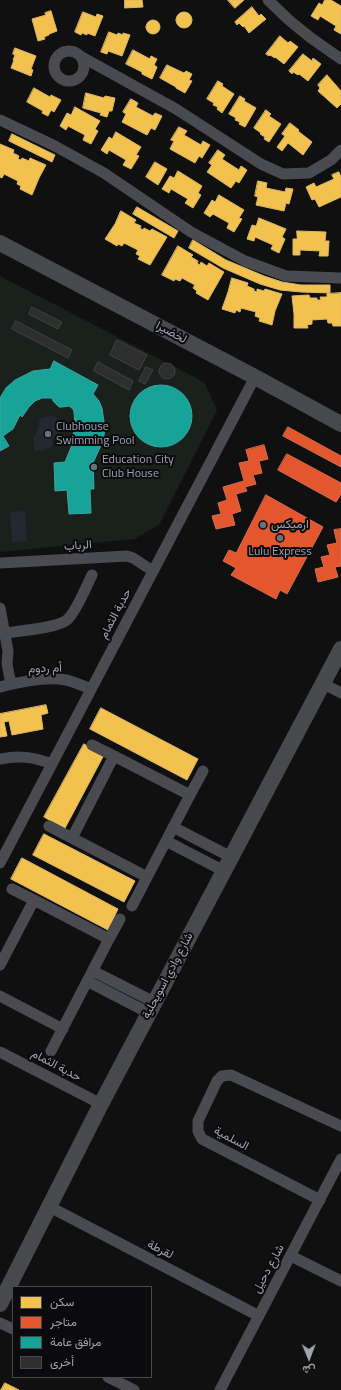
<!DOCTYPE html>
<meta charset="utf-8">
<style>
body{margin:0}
#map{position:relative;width:341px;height:1390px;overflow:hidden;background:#101010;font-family:"Titillium Web",Vazirmatn,sans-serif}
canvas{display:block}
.legend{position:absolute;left:12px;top:1286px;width:140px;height:92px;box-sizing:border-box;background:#0b0a0c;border:1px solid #47484e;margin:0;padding:5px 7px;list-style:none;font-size:12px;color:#a0a4b1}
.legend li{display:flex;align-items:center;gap:8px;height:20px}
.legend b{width:20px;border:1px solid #47484e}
.north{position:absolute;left:289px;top:1338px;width:40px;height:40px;-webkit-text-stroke:3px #0b0a0c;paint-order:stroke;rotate:179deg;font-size:11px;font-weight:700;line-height:16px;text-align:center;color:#a0a4b1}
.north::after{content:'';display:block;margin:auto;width:14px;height:18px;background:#a0a4b1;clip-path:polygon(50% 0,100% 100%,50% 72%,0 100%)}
</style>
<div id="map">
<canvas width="341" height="1390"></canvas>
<ul class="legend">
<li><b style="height:11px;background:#f2c14e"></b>سكن</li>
<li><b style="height:11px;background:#e4572e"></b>متاجر</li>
<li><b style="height:11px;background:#17a398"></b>مرافق عامة</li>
<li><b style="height:11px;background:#2e2e2f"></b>أخرى</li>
</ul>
<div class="north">ش</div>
</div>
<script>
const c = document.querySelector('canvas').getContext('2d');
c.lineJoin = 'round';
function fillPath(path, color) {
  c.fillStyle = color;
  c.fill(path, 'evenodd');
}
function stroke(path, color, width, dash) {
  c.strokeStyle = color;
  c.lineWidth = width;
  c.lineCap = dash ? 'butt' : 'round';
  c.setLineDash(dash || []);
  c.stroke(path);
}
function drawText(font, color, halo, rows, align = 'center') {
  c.font = font + ' "Titillium Web",Vazirmatn,sans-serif';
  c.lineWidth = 4;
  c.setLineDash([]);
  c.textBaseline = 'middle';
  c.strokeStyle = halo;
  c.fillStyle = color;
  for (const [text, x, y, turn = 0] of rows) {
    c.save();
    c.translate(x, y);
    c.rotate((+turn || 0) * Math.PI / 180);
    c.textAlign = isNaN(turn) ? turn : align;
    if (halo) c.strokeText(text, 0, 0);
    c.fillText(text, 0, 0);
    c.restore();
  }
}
fillPath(new Path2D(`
 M0,276L204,382L217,410L159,525L134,539L0,552Z`), '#1a201b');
fillPath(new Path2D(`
 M49,416L56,417C63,429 62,430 52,439L53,445L51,448H47L42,452L39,450L34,451V440L32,437L36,435L40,419L44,417Z
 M25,511L27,541L12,542L10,512Z`), '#242931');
const homes = new Path2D(`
 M125,0H142L143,7L125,8Z
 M228,0H244L235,8Z
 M325,0H331L341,6V34L334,30L336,26L320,16L318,20L311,16L319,3L322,5Z
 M252,7L259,16L261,14L266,19L249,33L244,26L243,27L239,23L237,25L235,22Z
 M51,11L57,31L49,34V35L44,37L45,39L38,41L32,19L46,15L45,13Z
 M176 20a8 8 0 1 1 16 0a8 8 0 1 1-16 0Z
 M83,12L96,17L97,14L103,16L95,36L87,33V35L82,33L81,35L75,32Z
 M146 27a7 7 0 1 1 14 0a7 7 0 1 1-14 0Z
 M109,32L117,35L118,33L123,35V33L130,35L122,56L108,51L107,54L101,52Z
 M280,36L288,43L290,41L298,47L284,64L275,57V58L270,55L269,56L266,54Z
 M15,48L36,56L31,69L33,70L31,76L11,68L14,60H13L15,55L13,54Z
 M133,50L150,59L151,56L157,59L154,65L157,67L152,79L142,74V72L126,64Z
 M303,54L312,61L313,58L321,64L308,81L299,74L298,75L293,72L292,74L289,71Z
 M167,65L184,73L186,71L192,74L189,80L192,81L185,93L176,88V87L160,78Z
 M327,75L341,91V104L337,108L318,91L320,88L318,85Z
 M218,81L223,84L222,86L234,94L222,113L217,109L218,107L213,105L214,103L207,99Z
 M34,88L50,97L51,95L61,100L54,112L51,110L48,116L42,113L43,111L27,102Z
 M86,93L104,98L105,96L115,98L112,111H109L107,117L100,115L101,113L83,108Z
 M240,96L245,99L244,101L256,108L245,127L239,124L240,122L235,120L236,118L229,114Z
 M131,99L138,103L136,107L153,116L155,113L162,116L155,130L151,128L147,135L122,122L126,114L123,112Z
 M75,107L100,121L95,129L98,131L91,144L83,140L85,135L68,126L66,130L60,126L67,113L71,115Z
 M266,110L271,114L269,116L281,124L269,142L264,139L265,137L260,134L261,133L254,128Z
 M290,123L299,130L298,131L312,142L303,155L288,143L282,151L277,147L285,136L282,134Z
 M179,127L187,131L184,135L201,145L203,141L210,145L202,158L199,156L195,163L170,149L174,141L171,140Z
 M116,132L141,147L136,155L139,156L131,169L123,165L126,160L109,150L107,154L101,150L109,137L112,139Z
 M12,134L55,155L52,162L9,141Z
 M0,144L14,150L13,153L19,156L18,159L21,160L22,158L29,161L30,158L46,165L39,178L32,195L20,189L21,186L17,184L18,181L4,174L2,178L0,177Z
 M218,150L225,155L222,159L239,170L241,166L247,170L239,183L236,181L231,188L207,172L212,165L209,163Z
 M155,162L167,169L158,185L146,177Z
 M178,171L202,186L198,193L201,195L193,208L185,203L188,199L171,189L169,193L162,189L170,176L174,178Z
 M339,172L341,177V197L319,207L315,199L312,200L306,187L314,183L316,187L334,179L332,175Z
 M258,181L267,183L266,188L285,192L286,188L293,189L289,204L286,203L284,211L256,205L258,197L255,196Z
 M219,195L244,210L239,218L242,219L234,232L227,228L229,223L213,214L210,217L204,213L212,200L215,202Z
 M137,207L178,231L174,238L133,214Z
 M121,211L136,220L134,223L141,226L140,228L143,230L144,228L150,231L152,229L167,237L150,265L138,259L140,256L136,254L138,250L124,243L122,246L118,244L117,246L105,239L115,224Z
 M259,218L286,229L282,237L285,239L279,253L271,249L273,245L255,237L254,241L247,239L252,225L256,226Z
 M297,231L326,232L325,241H329L328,256H319L320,251L300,250V255H293V239H297Z
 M193,240L226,260L264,276L282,282L301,285H330V293L301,292L280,290L260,284L223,268L189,248Z
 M178,246L193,255L191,257L198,261L197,263L200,265L201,262L207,266L209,263L224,272L208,300L196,293L197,291L193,288L195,285L182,278L180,281L175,279L174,281L162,275Z
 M232,278L248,283L247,286L254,289V291L257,292V289L264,291L265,289L282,294L275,311L272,325L259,321L260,318L255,316L256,312L241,308L240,312L236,310L235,313L222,309L228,292Z
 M341,293V326H333L332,323H328L327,319L312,320V324L307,325L308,328H294V314L292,296L309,295L310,298H317V300H321L320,297H327V294Z
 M46,705L48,713L41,715L43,729L12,735L9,721L4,722L7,736L0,737V714Z
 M101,708L198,759L187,780L90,729Z
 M84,744L96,751L105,753L64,830L56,824L44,817Z
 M44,834L135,881L124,902L33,855Z
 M22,858L118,909L108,930L11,879Z
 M5,1383L19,1390H1Z`);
fillPath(homes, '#f2c14e');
stroke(homes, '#d9b86c', 1);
const shops = new Path2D(`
 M288,427L341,456V467L283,436Z
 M264,445L268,459L259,461L262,473L253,475L256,484L245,487L247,491L236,494L241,511L232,514L235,525L216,529L212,516L221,514L218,503L227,500L223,487L244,481L239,463L249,461L246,450Z
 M287,454L341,483V494L336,502L278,470Z
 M266,495L323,527L287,594L280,590L276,599L231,575L236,568L223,561L229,550L236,553Z
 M341,529V566L335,567L338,577L318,582L315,569L324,567L321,557L330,555L327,545L337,543L334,530Z`);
fillPath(shops, '#e4572e');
stroke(shops, '#d06e55', 1);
const public = new Path2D(`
 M54,361L98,385L93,394L99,401L102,408L105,429L103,441L93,463L94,489H90L91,513L69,514L67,490L55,491L54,463L65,462L72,445L69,443L74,432L75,425L74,412L73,409L69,406L62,407H59L53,401L52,398H42L35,401L29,407L22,417L20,415L13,429L3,436L9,446L0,451V398L6,388L15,380L33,371L50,369Z
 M130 416a31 31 0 1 1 62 0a31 31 0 1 1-62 0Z`);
fillPath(public, '#17a398');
stroke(public, '#40a3a0', 1);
const building = new Path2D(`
 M32,307L62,322L58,329L29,314Z
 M16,321L72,350L68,358L12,329Z
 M117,340L147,355L139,370L110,355Z
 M98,362L133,381L129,390L94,371Z
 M159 371a8 8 0 1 1 16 0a8 8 0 1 1-16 0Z
 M146,367L153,370L145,384L139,381Z`);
fillPath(building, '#2e2e2f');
stroke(building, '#3f4044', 1);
stroke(new Path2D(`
 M268,0L290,21L311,38L341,59
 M54 66a15 15 0 1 1 30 0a15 15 0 1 1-30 0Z
 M82,57L176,109L261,164L283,174L309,173L331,160L341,150
 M0,120L53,145L104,173L191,232L245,261L286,276L341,278
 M0,563L127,556L133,558L153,571
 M0,608L8,651L7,664L11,684
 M5,633C18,631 60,628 68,619C77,610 86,587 92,575
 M324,684L341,693
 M0,687C19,682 47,676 66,680C75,682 83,686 91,689
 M92,745L114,756
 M0,759C19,755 34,757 52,764
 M190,795L203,771
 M49,826L72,838
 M173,827L231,857
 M166,841L224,871
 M0,863L255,377
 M12,889L34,900
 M132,906L190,795L114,756L72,838L147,877
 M109,939L120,919
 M0,965L34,900L109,939L51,1051
 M93,971L154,1002
 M87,981L149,1013
 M0,996L63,1029
 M0,1052L101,1104
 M320,1200L202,1139L198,1131V1121L217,1081L222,1076L231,1075L341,1126
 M50,1207L259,1316
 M291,1256L341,1281
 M0,1323L13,1329
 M108,1377L134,1390
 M220,1390L341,1159`), '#4a4b50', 11);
stroke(new Path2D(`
 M0,243L255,377L341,424
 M0,1304L101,1104L341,649`), '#48494d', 16);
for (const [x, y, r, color] of [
 [48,434,4,"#6e7079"],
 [94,467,4,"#6e7079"],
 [263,525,4,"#6e7079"],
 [280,538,4,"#6e7079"]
]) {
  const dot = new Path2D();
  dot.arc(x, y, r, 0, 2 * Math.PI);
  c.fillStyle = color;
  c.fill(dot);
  stroke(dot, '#0b0a0c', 1.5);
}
drawText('12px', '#a0a4b1', '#0b0a0c', [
 ["لخضيرا",171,333,28],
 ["الرباب",78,546,-4],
 ["حدبة الثمام",116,614,-62],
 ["أم ردوم",45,669,-2],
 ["شارع وادي اسويحلية",168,976,-62],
 ["حدبة الثمام",56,1066,28],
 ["السلمية",231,1139,28],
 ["لقرطة",160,1250,27],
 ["شارع دحيل",269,1269,-62]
]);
drawText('12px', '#a0a4b1', '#0b0a0c', [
 ["Clubhouse",56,427],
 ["Swimming Pool",56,441],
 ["Education City",102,460],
 ["Club House",102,474],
 ["ارميكس",271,525],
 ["Lulu Express",280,552,"center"]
], 'left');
</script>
